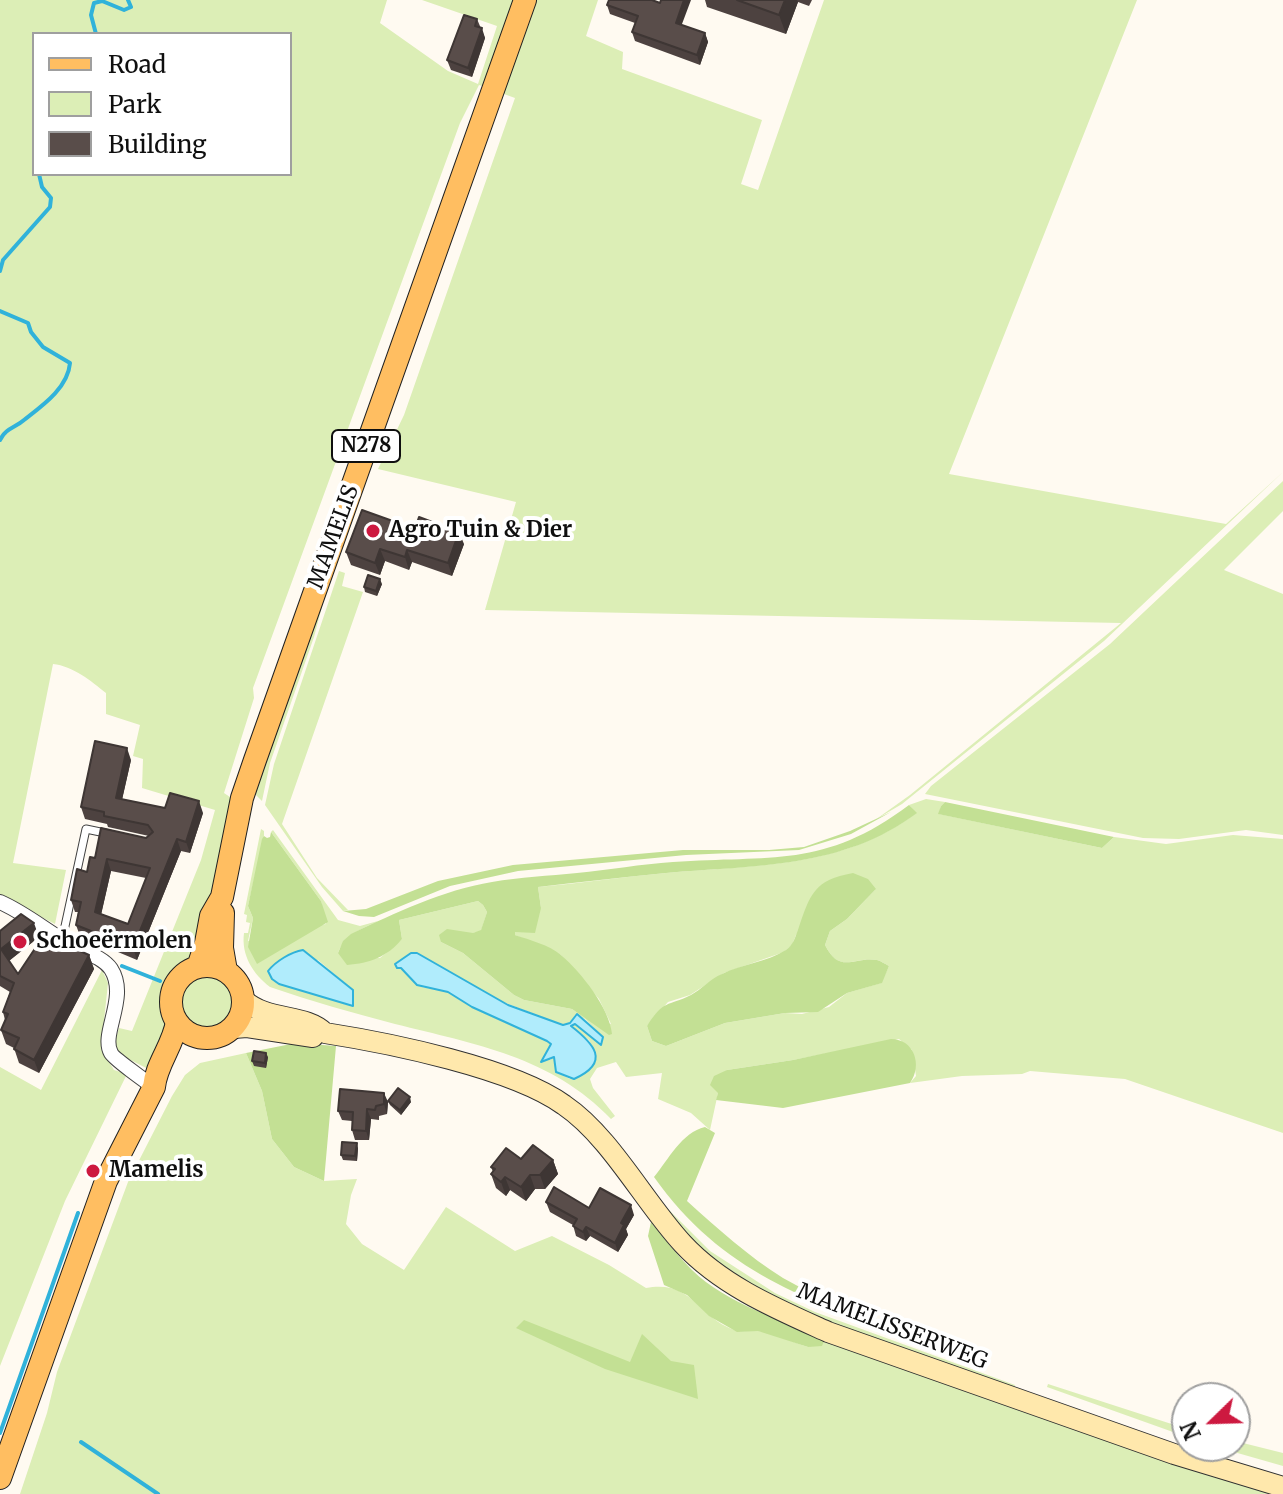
<!DOCTYPE html>
<meta charset="utf-8">
<style>
body{margin:0}
#map{position:relative;width:1283px;height:1494px;overflow:hidden;background:#fffaf1;font-family:Merriweather,serif}
canvas{display:block}
.legend{position:absolute;left:32px;top:32px;width:260px;height:144px;box-sizing:border-box;background:#fff;border:2px solid #9f9f9f;margin:0;padding:10px 14px;list-style:none;font-size:24px;color:#0f0f0f}
.legend li{display:flex;align-items:center;gap:16px;height:40px}
.legend b{width:40px;border:2px solid #9f9f9f}
.north{position:absolute;left:1171px;top:1382px;width:80px;height:80px;box-sizing:border-box;background:#fff;border:2px solid #9f9f9f;border-radius:50%;rotate:247deg;font-size:22px;font-weight:700;line-height:32px;text-align:center;color:#0f0f0f}
.north::after{content:'';display:block;margin:auto;width:28px;height:36px;background:#cd1940;clip-path:polygon(50% 0,100% 100%,50% 72%,0 100%)}
</style>
<div id="map">
<canvas width="1283" height="1494"></canvas>
<ul class="legend">
<li><b style="height:10px;background:#ffbe61"></b>Road</li>
<li><b style="height:22px;background:#dceeb6"></b>Park</li>
<li><b style="height:22px;background:#594d4a"></b>Building</li>
</ul>
<div class="north">N</div>
</div>
<script>
const c = document.querySelector('canvas').getContext('2d');
c.lineJoin = 'round';
function fillPath(path, color) {
  c.fillStyle = color;
  c.fill(path, 'evenodd');
}
function stroke(path, color, width, dash) {
  c.strokeStyle = color;
  c.lineWidth = width;
  c.lineCap = dash ? 'butt' : 'round';
  c.setLineDash(dash || []);
  c.stroke(path);
}
function drawText(font, color, halo, rows, align = 'center') {
  c.font = font + ' Merriweather,serif';
  c.lineWidth = 8;
  c.setLineDash([]);
  c.textBaseline = 'middle';
  c.strokeStyle = halo;
  c.fillStyle = color;
  for (const [text, x, y, turn = 0] of rows) {
    c.save();
    c.translate(x, y);
    c.rotate((+turn || 0) * Math.PI / 180);
    c.textAlign = isNaN(turn) ? turn : align;
    if (halo) c.strokeText(text, 0, 0);
    c.fillText(text, 0, 0);
    c.restore();
  }
}
fillPath(new Path2D(`
 M0,0H387L380,23L448,71L478,84L497,26L422,0H598L586,36L623,52L622,69L762,120L741,184L758,190L824,0H1137L949,474L1226,524L1283,472L1104,641L902,804L875,820L910,795L1121,623L485,610L516,502L378,469L404,415L515,98L479,85L460,123L253,688L254,698L224,793L233,799L198,949L171,982L166,996L168,1035L152,1071L117,1053L115,1042L119,1028L132,1031L201,860L215,810L142,788L143,759L133,756L140,725L106,714V693C91,681 73,666 53,664L13,863L66,870L55,924L0,896ZM34,34H290V174H34Z
 M1283,481V511L1224,570L1283,594V835L1246,830L1179,839L1143,838L925,794L931,786L1110,644Z
 M339,571L345,573L342,586L363,592L282,824L317,878L348,910L343,911L322,887L265,805L274,764Z
 M327,588L314,637L270,763L262,801L255,794L258,777Z
 M926,799L945,802L941,806L939,814L1102,848L1114,837L1166,844L1233,835L1283,839V1133L1125,1079L1030,1071L1022,1074L962,1076L910,1083L916,1076L912,1050L899,1039L793,1060L727,1070L718,1093L710,1130L691,1113L658,1099L662,1073L626,1077L616,1062L597,1068L590,1079L593,1088L615,1116L611,1119C552,1057 475,1044 395,1024C353,1013 311,1001 270,987C253,974 241,955 244,933H248L250,923L246,922L247,915L244,914L261,829L264,831V836L248,906L253,918L248,941L326,924L321,901L271,832L273,830L338,920L360,926L378,921C362,929 345,934 338,953L380,958L402,939L399,920L478,901L483,905L487,912L481,931L441,942L463,953L514,995L524,1000L572,1009L585,1018L611,1024L599,999L561,955L515,935L514,932L541,908L538,887C581,883 623,877 666,873C753,865 844,868 916,813L909,805ZM876,889L847,919L830,931L825,945C840,975 853,956 877,960C881,961 885,964 889,966L881,983L847,993L829,1007L802,1014L785,1013L725,1023L666,1046L652,1041L647,1026L668,1002L690,995L724,973L784,952L792,945L796,935ZM417,953L498,1000L563,1025L570,1023L575,1015L585,1019L603,1037L601,1044L575,1024L570,1026L589,1040L595,1052L570,1079L564,1076L554,1057L550,1060L551,1044L547,1041L472,1007L448,992L422,987L413,981L399,963ZM282,959L318,960L353,990V1006L275,981L270,976L269,969Z
 M102,970L108,983L101,1049L114,1070L127,1074L65,1201L0,1366V1067L41,1090Z
 M182 1002a25 25 0 1 1 50 0a25 25 0 1 1-50 0Z
 M246,1053L262,1091L272,1139L294,1167L324,1181L357,1179L351,1195L346,1224L362,1244L404,1270L446,1207L515,1251L552,1236L609,1265L646,1288C693,1280 696,1316 734,1330C742,1333 751,1330 759,1331C775,1334 792,1342 808,1347L825,1338L1157,1459L1274,1494H20L47,1413L57,1372L128,1182L172,1096L185,1075L200,1063Z
 M645,1180L667,1208L710,1251L775,1293L815,1312L1015,1385L1013,1390L822,1321L726,1271L672,1223Z
 M1048,1384L1187,1429V1437L1047,1387Z
 M1235,1441L1283,1453V1466L1213,1446H1235Z`), '#dceeb6');
fillPath(new Path2D(`
 M945,802L1114,837L1102,848L938,814L941,806Z
 M909,805L917,813C842,869 755,865 666,873C623,877 581,882 538,887L541,908L535,933L515,932V935C530,940 549,945 561,955C581,972 610,1009 612,1034L609,1035L572,1009L524,1000L514,995L463,953L441,942L439,935L447,929L473,933L481,930L487,912L483,905L478,901L399,920L402,939C387,957 370,963 347,965L338,953L343,941L351,934C395,913 443,890 492,882C520,877 549,876 577,873C609,870 641,864 673,862C771,855 824,869 909,805Z
 M891,812L851,834L799,850L686,855L518,871L450,886L374,917L359,916L343,911L366,909L438,881L513,865L683,850H769L804,847L850,831Z
 M271,832L321,901L328,922L257,964L248,947L253,918L248,906L262,839L264,836L267,838L270,837Z
 M853,873L868,879L876,889L847,919L830,931L825,945C840,975 854,956 877,960C881,961 885,964 889,966L882,983L847,993L818,1012L785,1013L725,1023L666,1046L652,1041L647,1026C664,999 667,1007 691,995C702,989 710,979 722,974C742,964 767,962 786,950C793,945 795,938 798,930C810,894 814,880 853,873Z
 M891,1039C914,1039 923,1065 910,1083L783,1108L716,1100L718,1093L710,1085L714,1076L727,1070L793,1060Z
 M296,1043L336,1046L324,1181L294,1167L272,1139L262,1091L246,1053Z
 M705,1127L715,1133L687,1201C718,1229 748,1256 783,1278C824,1302 871,1316 914,1333L912,1338C807,1300 722,1273 654,1177C668,1160 682,1132 705,1127Z
 M651,1222C664,1238 677,1255 692,1270C727,1304 780,1319 825,1338L822,1346L808,1347L758,1331L737,1332L709,1316L687,1295L664,1285L648,1236Z
 M524,1320L630,1362L642,1334L671,1361L694,1365L698,1399L605,1369L516,1328Z`), '#c3e094');
const water = new Path2D(`
 M303,950L353,990V1006L279,984L272,979L268,971C276,961 291,952 303,950Z
 M411,953H417L508,1005L563,1025L570,1023L577,1014L603,1037L601,1045L575,1024L571,1026C593,1043 612,1062 574,1079L556,1072L554,1057L541,1062L551,1044L547,1041L472,1007L448,992L417,985L401,968H397L395,964Z`);
fillPath(water, '#b0ecfc');
stroke(water, '#30b2da', 2);
stroke(new Path2D(`
 M96,34L91,15L94,3L102,1L124,10L131,7L128,0
 M34,75V88
 M0,271L3,260L50,207L51,198L42,187L39,174
 M0,311L28,323L31,332L43,347L70,363C68,388 42,406 24,420C15,428 6,428 0,440
 M122,966L160,981
 M0,1433L78,1213
 M81,1442L158,1494`), '#30b2da', 4);
const lane = new Path2D(`
 M62,940L86,829L110,834`);
const street = new Path2D(`
 M0,902C25,913 45,930 69,944C82,952 102,956 111,969C129,997 100,1034 111,1053C113,1058 148,1083 154,1087`);
const secondary = new Path2D(`
 M244,1000C268,1022 305,1013 325,1033C389,1043 513,1068 564,1105C611,1137 644,1202 683,1244C722,1286 777,1309 828,1332L1174,1454L1283,1487
 M234,1028L247,1027L313,1037`);
const primary = new Path2D(`
 M223,913L222,948L226,971
 M171 1002a36 36 0 1 1 72 0a36 36 0 1 1-72 0Z
 M198,967L206,943L211,916L222,897L242,798L255,760L525,0
 M0,1478L106,1181L154,1087C156,1064 173,1046 177,1022`);
stroke(lane, '#424242', 9);
stroke(street, '#424242', 16);
stroke(secondary, '#313131', 22);
stroke(primary, '#202020', 24);
stroke(lane, '#fff', 7);
stroke(street, '#fff', 14);
stroke(secondary, '#ffe8ac', 20);
stroke(primary, '#ffbe61', 22);
fillPath(new Path2D(`
 M705,0H812L809,6L798,2L786,34L707,7Z
 M607,5L682,25L705,33L708,42L700,65L635,41L632,32L635,23L610,14Z
 M477,19L485,38L472,77L451,70L447,60Z
 M415,529L464,544L452,576L412,562L409,570L385,561L380,575L351,565L346,552Z
 M382,584L377,596L365,592L364,587Z
 M131,760L122,799L165,808L203,813L190,853L181,851L137,960L80,936L76,925L78,912H75L71,900L95,858L149,836L108,827L107,824L85,819L81,807ZM111,871L146,878L128,924L101,914Z
 M0,931L39,937L9,961L18,974L89,955L94,969L39,1073L19,1063L14,1048L6,1044L1,1030L5,1020L3,1012L10,992L0,986Z
 M268,1057L266,1068L254,1066L252,1061Z
 M388,1101L411,1102L401,1115L390,1105Z
 M388,1102L387,1114L379,1116V1120L371,1119L369,1140H355L352,1130V1121L342,1120L338,1111Z
 M358,1148L357,1161L343,1160L341,1155Z
 M521,1159L553,1160L558,1174L545,1189H535L526,1201L510,1190L506,1196L496,1188L491,1174L493,1172L491,1167Z
 M546,1202L589,1208L634,1215L626,1229L628,1235L618,1252L590,1236L586,1241L576,1236L573,1225L550,1212Z`), '#4d4240');
fillPath(new Path2D(`
 M684,0H691L679,32L676,23Z
 M785,0H797L798,2L786,34L779,15Z
 M482,28L485,38L472,77L468,68Z
 M705,33L708,42L700,65L697,55Z
 M459,532L464,544L452,576L448,563Z
 M380,549L385,561L380,575L375,563Z
 M407,550L412,562L409,570L405,557Z
 M380,579L382,584L377,596L376,591Z
 M127,748L131,760L120,809L116,798Z
 M199,801L203,813L190,853L186,842Z
 M177,839L181,851L137,960L133,948Z
 M107,859L111,871L99,924L95,912Z
 M34,923L39,937L6,963L1,949Z
 M89,955L94,969L39,1073L34,1060Z
 M266,1053L268,1057L266,1068L265,1063Z
 M384,1093L388,1102L387,1114L384,1104Z
 M410,1097L411,1102L401,1115L400,1110Z
 M367,1109L371,1119L369,1140L366,1131Z
 M357,1143L358,1148L357,1161L355,1156Z
 M553,1160L558,1174L545,1189L540,1175Z
 M530,1175L535,1189L526,1201L521,1187Z
 M505,1177L510,1190L506,1196L501,1182Z
 M631,1205L634,1215L626,1229L628,1235L618,1252L615,1243L621,1223Z
 M586,1227L590,1236L586,1241L583,1232Z`), '#3e3634');
const building = new Path2D(`
 M609,0H652L660,3L661,0H684L676,23L705,33L697,55L632,32L638,16L607,5Z
 M737,0H785L779,15Z
 M464,15L477,19L475,26L482,28L468,68L447,60Z
 M362,510L415,529L419,517L459,532L448,563L407,550L405,557L380,549L375,563L346,552Z
 M368,575L380,579L376,591L364,587Z
 M95,741L127,748L116,798L165,808L170,793L199,801L186,842L177,839L133,948L76,925L81,902L71,900L77,869L87,872L90,857L95,858L101,828L146,838L153,832L148,825L104,816V812L81,807ZM107,859L150,868L128,924L95,912Z
 M21,914L34,923L1,949L18,974L44,935L89,955L34,1060L14,1049L19,1038L1,1030L8,1014L3,1012L14,983L0,976V931Z
 M254,1051L266,1053L265,1063L252,1061Z
 M398,1088L410,1097L400,1110L388,1101Z
 M340,1089L384,1093V1104L376,1106L375,1110L367,1109L366,1131L352,1130L353,1112L338,1111Z
 M342,1142L357,1143L355,1156L341,1155Z
 M533,1145L553,1160L540,1175H530L521,1187L505,1177L501,1182L491,1174L495,1169L491,1167L506,1148L521,1159Z
 M554,1187L589,1208L600,1188L631,1205L621,1223L624,1225L615,1243L586,1227L583,1232L573,1226L577,1219L546,1202Z`);
fillPath(building, '#594d4a');
stroke(building, '#3e3634', 2);
for (const [x, y, r, color] of [
 [373,531,8,"#cd1940"],
 [20,942,8,"#cd1940"],
 [93,1171,8,"#cd1940"]
]) {
  const dot = new Path2D();
  dot.arc(x, y, r, 0, 2 * Math.PI);
  c.fillStyle = color;
  c.fill(dot);
  stroke(dot, '#fff', 3);
}
for (const [x, y, w] of [
 [366,446,68]
]) {
  const box = new Path2D();
  box.roundRect(x - w / 2, y - 16, w, 32, 6);
  c.fillStyle = '#fff';
  c.fill(box);
  stroke(box, '#0f0f0f', 2);
}
drawText('bold 20px', '#0f0f0f', null, [
 ["N278",366,446]
]);
drawText('bold 22px', '#0f0f0f', '#fff', [
 ["Agro Tuin & Dier",389,531],
 ["Schoeërmolen",36,942],
 ["Mamelis",109,1171]
], 'left');
drawText('22px', '#0f0f0f', '#fff', [
 ["MAMELIS",334,537,-70],
 ["MAMELISSERWEG",892,1327,21]
]);
</script>
